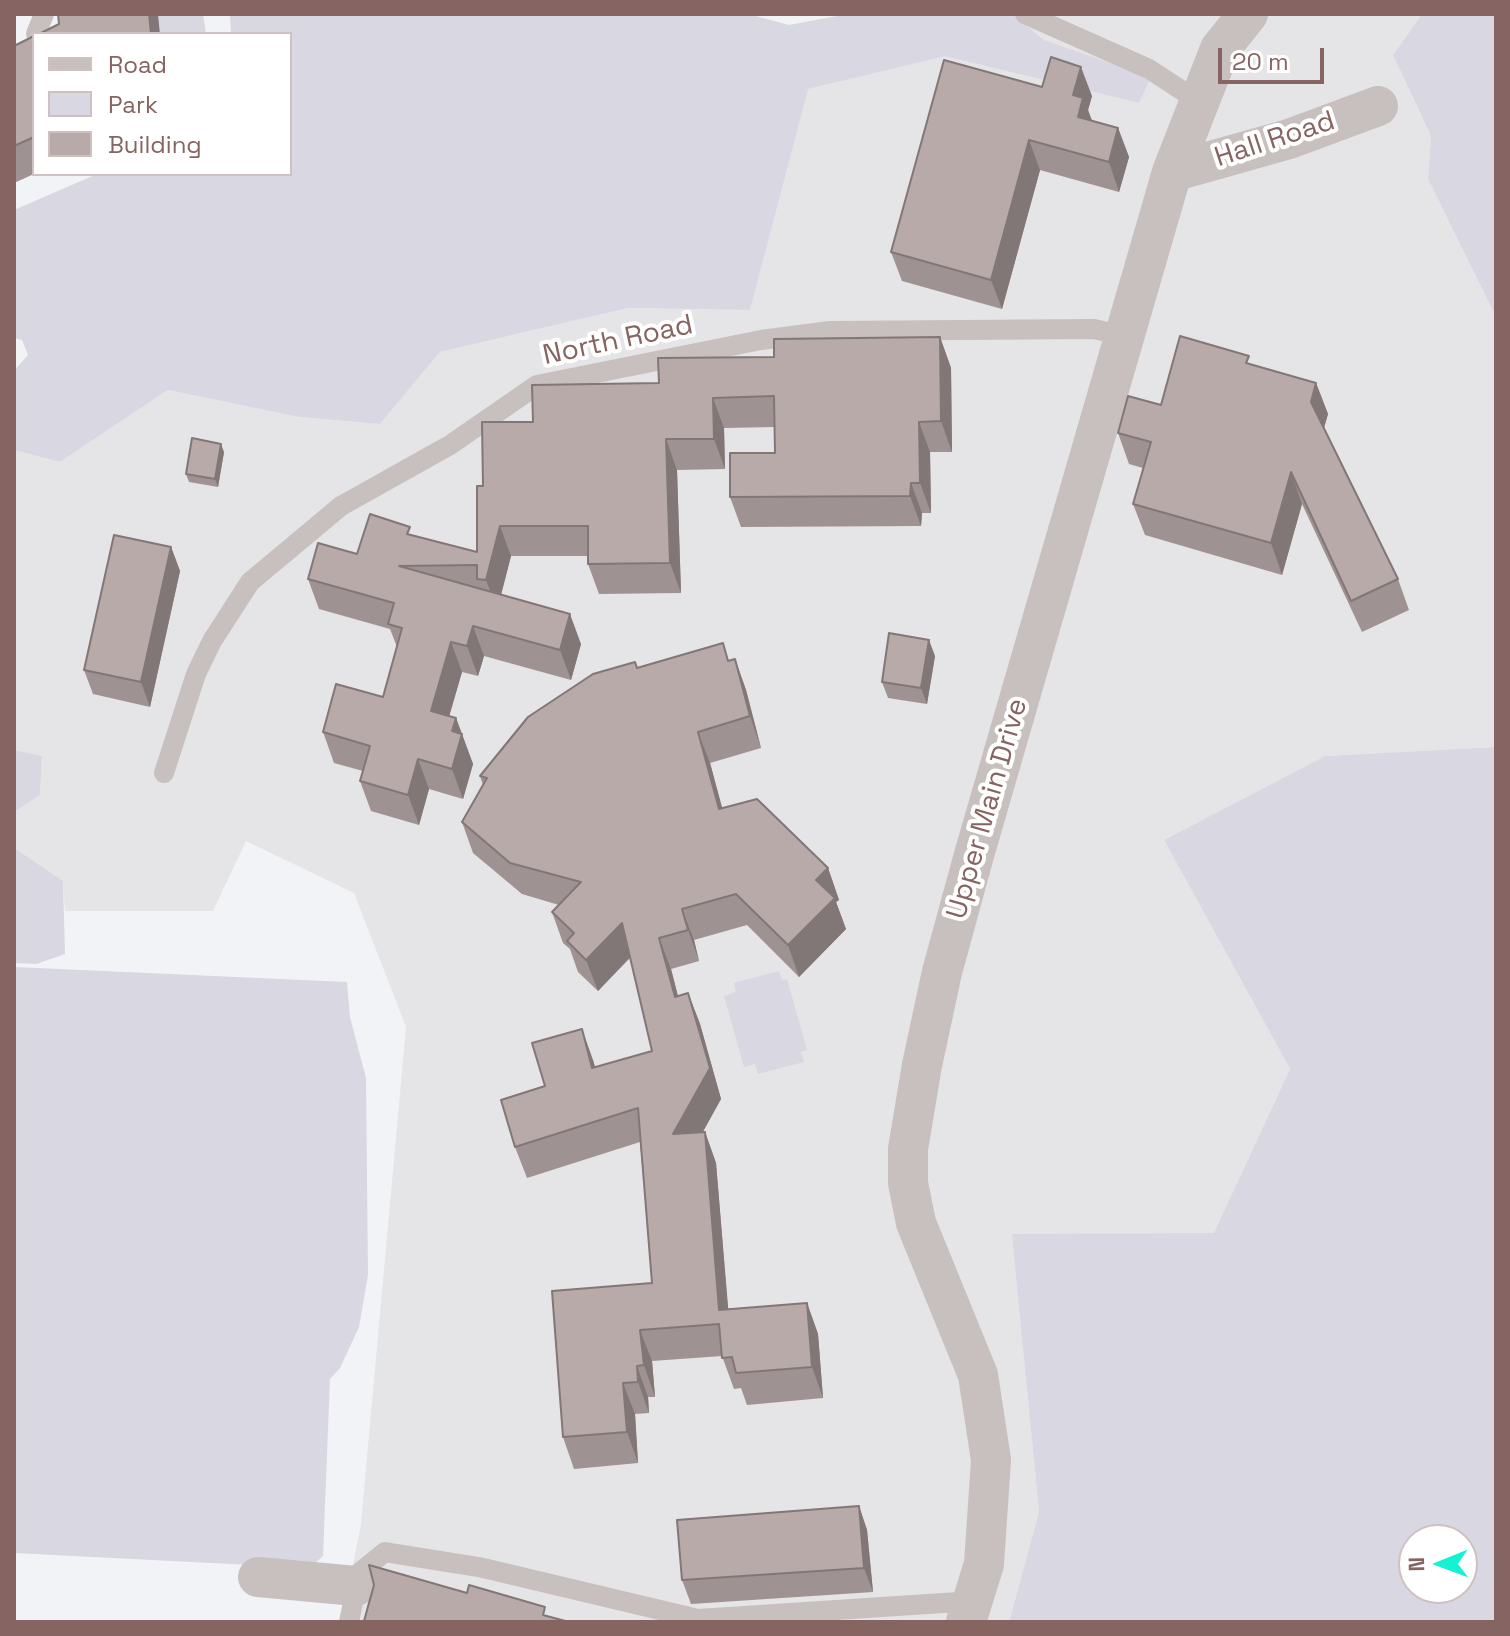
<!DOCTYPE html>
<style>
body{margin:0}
#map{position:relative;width:1510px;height:1636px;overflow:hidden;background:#f1f3f6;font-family:"Space Grotesk",sans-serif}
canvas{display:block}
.frame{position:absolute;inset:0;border:16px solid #856461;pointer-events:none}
.legend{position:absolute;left:32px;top:32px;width:260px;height:144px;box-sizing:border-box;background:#fff;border:2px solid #cec1c0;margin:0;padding:10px 14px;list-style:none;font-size:24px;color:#856461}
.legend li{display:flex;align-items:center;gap:16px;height:40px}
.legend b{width:40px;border:2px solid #cec1c0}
.north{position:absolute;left:1398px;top:1524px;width:80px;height:80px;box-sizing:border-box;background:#fff;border:2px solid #cec1c0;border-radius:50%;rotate:269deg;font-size:22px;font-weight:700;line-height:32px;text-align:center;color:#856461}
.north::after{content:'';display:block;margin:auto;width:28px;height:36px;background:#13f3d3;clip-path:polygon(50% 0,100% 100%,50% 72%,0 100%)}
.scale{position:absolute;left:1218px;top:48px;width:106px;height:36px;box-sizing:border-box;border:4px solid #856461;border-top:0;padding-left:10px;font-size:24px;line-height:28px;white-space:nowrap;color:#856461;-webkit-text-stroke:6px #fff;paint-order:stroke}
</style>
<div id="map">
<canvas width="1510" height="1636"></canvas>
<div class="frame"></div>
<ul class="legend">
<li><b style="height:10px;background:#c8c0bf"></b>Road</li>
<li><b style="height:22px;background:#d9d7e2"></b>Park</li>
<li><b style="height:22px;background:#b9aaaa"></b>Building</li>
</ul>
<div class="north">N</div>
<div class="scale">20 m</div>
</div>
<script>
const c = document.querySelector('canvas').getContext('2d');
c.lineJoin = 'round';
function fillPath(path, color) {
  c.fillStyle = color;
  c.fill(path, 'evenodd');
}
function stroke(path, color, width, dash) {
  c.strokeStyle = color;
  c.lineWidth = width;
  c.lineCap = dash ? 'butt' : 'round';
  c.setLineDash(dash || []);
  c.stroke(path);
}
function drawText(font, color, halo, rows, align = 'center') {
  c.font = font + ' "Space Grotesk",sans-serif';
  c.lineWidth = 8;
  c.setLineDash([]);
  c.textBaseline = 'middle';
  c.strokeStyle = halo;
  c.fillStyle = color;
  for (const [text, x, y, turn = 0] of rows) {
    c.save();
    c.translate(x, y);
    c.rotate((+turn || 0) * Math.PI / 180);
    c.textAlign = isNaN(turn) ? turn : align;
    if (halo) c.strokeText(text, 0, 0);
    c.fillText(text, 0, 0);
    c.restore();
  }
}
fillPath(new Path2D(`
 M1013,14H1422L1393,55L1431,136L1428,179L1496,317V747L1325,756L1164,840L1290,1069L1214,1234H1013L1039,1512L1009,1622H342L361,1524L406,1027L354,893L246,841L213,911H65L63,881L14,849V812L40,795L42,757L14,750V450L60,462L168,390L299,417L380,424L440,352L628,308L750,310L807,89L945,55L1139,103L1150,77L1044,40Z`), '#e5e4e6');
fillPath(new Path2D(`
 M158,14H203L206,34H160Z
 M230,14H748L789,25L848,14H1013L1044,40L1151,77L1139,103L945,56L808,89L750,310L628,308L440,352L380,424L299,417L168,390L60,462L14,450V371L28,355L22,340L14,338V210L97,174H290V34H231Z
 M1422,14H1496V317L1428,179L1431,136L1393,55Z
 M1496,747V1622H1009L1039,1512L1012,1234L1214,1233L1290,1069L1164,840L1325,756ZM1414,1540H1462V1588H1414Z
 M14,750L42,756L40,795L14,812Z
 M14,848L63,881L65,954L36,964L14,963Z
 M14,967L347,982L350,1017L366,1078L368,1275L359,1327L340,1368L330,1379L323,1556L310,1568L14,1553Z
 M779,971L782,980L787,979L807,1050L801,1052L804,1062L758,1074L755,1064L744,1067L724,996L736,992L734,983Z`), '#d9d7e2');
stroke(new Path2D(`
 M1025,14L1149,69L1198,101
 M36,34L44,14
 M164,773L196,674L212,641L250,582L341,506L450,445L537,385L761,340L830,331L1094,329L1124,336
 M349,1622L359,1573L385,1552L479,1567L698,1619L974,1601`), '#c8c0bf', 20);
stroke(new Path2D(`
 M1172,172L1289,139L1378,106
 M258,1577L356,1586
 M966,1622L984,1564L991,1460L978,1375L916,1223L908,1183V1149L922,1065L942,972L974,855L1172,172L1220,49L1248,14`), '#c8c0bf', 40);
fillPath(new Path2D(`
 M34,36V174L14,183V46Z
 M1042,87L1092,96L1088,110L1092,120L1118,128L1129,157L1119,192L1040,170L1002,309L902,281L891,252Z
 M940,337L951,368L952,452H930L931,513H922L921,526L741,527L730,497L775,453V427L724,428L725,469L677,470L681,593L599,594L588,564V556H511L501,595L581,644L571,680L484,656L478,676L462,672L449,716L456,718L473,764L463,799L429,789L419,825L371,811L360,781L363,771L334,763L323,732L383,697L397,647L390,629L319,609L308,579L357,554L413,535L477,552L483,486L533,422L659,383L774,357Z
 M1252,364L1316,383L1328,414L1324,428L1398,579L1409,610L1362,632L1302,504L1282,575L1145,535L1133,504L1143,468L1129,464L1118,433L1161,405Z
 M224,452L218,487L189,482L186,474Z
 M171,547L180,571L150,707L93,694L84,670Z
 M935,656L927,704L888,698L882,682Z
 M735,659L746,690L761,748L710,763L722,809L828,868L839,900L836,902L846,929L799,977L747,925L694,940L699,961L671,969L678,996L688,993L700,1024L721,1099L703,1132H705L716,1163L728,1310L807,1303L818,1334L823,1398L747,1405L741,1388L734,1389L722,1356L652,1361L655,1397H648L649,1413L635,1414L638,1463L574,1469L563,1437L652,1283L640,1142L527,1178L515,1147L545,1086L593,1060L595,1067L652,1051L630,958L598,991L578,972L570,949L563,943L552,912L559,905L522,894L473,853L462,822L483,785L480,776L638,668L729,661Z
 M859,1506L867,1530L873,1592L691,1604L682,1580Z`), '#9f9292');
fillPath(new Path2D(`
 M149,14H158L160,34H151Z
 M1081,67L1092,96L1088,110L1094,128L1078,117L1073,95Z
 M1118,128L1129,157L1119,192L1109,162Z
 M1029,140L1040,170L1002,309L991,280Z
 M940,337L951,368L952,452L941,421Z
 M1316,383L1328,414L1322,434L1311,402Z
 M713,398L724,428L725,469L714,439Z
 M919,422L930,452L931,513L920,483Z
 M666,439L677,470L681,593L670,563Z
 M221,444L224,452L218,487L215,479Z
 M1291,472L1302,504L1282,575L1271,543Z
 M911,483L922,513L921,526L910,496Z
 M500,526L511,556L497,610L486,580Z
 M171,547L180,571L150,707L141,682Z
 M570,614L581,644L571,680L560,650Z
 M473,626L484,656L478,676L467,646Z
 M929,640L935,656L927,704L921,688Z
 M451,642L462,672L442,741L431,711Z
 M735,659L746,690L761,748L750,716Z
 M456,718L473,764L463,799L452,769V731Z
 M698,732L710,763L731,840L719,809Z
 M418,759L429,789L419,825L408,795Z
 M828,868L839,900L836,902L846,929L799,977L788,945L816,880Z
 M682,909L694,940L699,961L688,930Z
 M622,923L633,954L598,991L586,960Z
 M659,938L671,969L686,1028L675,997Z
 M688,993L700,1024L721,1099L684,1165L673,1134Z
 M582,1029L593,1060L604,1099L592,1068Z
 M705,1132L716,1163L731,1342L719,1310Z
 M807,1303L818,1334L823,1398L812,1367Z
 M640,1330L652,1361L655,1397L644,1365Z
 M637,1366L648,1397L649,1413L638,1382Z
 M623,1383L635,1414L638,1463L627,1432Z
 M859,1506L867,1530L873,1592L864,1568Z`), '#827777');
const building = new Path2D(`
 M58,14H149L151,34H39L59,24Z
 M34,36V137L14,146V46Z
 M1051,57L1081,67L1073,95L1083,98L1078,117L1118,128L1109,162L1029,140L991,280L891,252L944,60L1042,87Z
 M1180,336L1249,356L1246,363L1316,383L1311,402L1398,579L1351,601L1291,472L1271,543L1133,504L1151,442L1118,433L1128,396L1161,405Z
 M940,337L941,421L919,422L920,483H911L910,496L730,497V453H775L774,396L713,398L714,439H666L670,563L588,564V526H500L486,580L477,579V565L399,566L570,614L560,650L473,626L467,646L451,642L431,711L456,718L452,731L462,734L452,769L418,759L408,795L360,781L370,746L323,732L336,684L383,697L402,628L388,624L394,603L308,579L318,543L357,554L370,514L410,527L407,534L477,552V486H483L482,422H533L532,385L659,383L658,358L774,357V339Z
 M192,438L221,444L215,479L186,474Z
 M114,535L171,547L141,682L84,670Z
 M889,633L929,640L921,688L882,682Z
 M723,643L728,661L735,659L750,716L698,732L719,809L757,799L828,868L816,880L835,898L788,945L736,894L682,909L688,930L659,938L675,997L688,993L710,1068L673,1134L705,1132L719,1310L807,1303L812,1367L736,1373L732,1357L722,1358L719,1324L640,1330L644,1365L637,1366L638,1382L623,1383L627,1432L563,1437L552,1291L652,1283L638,1108L515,1147L501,1100L545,1086L532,1043L582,1029L592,1068L652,1051L622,923L586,960L567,941L574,933L552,912L581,882L510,863L462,822L487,778L480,776L528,717L593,674L635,662L637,668Z
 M859,1506L864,1568L682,1580L677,1520Z
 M369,1565L467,1593L469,1585L545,1607L543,1615L569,1622H367L364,1621L374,1585Z`);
fillPath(building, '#b9aaaa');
stroke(building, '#827777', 2);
drawText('28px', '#856461', '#fff', [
 ["Hall Road",1275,140,-18],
 ["North Road",618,341,-12],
 ["Upper Main Drive",988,809,-74]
]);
</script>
